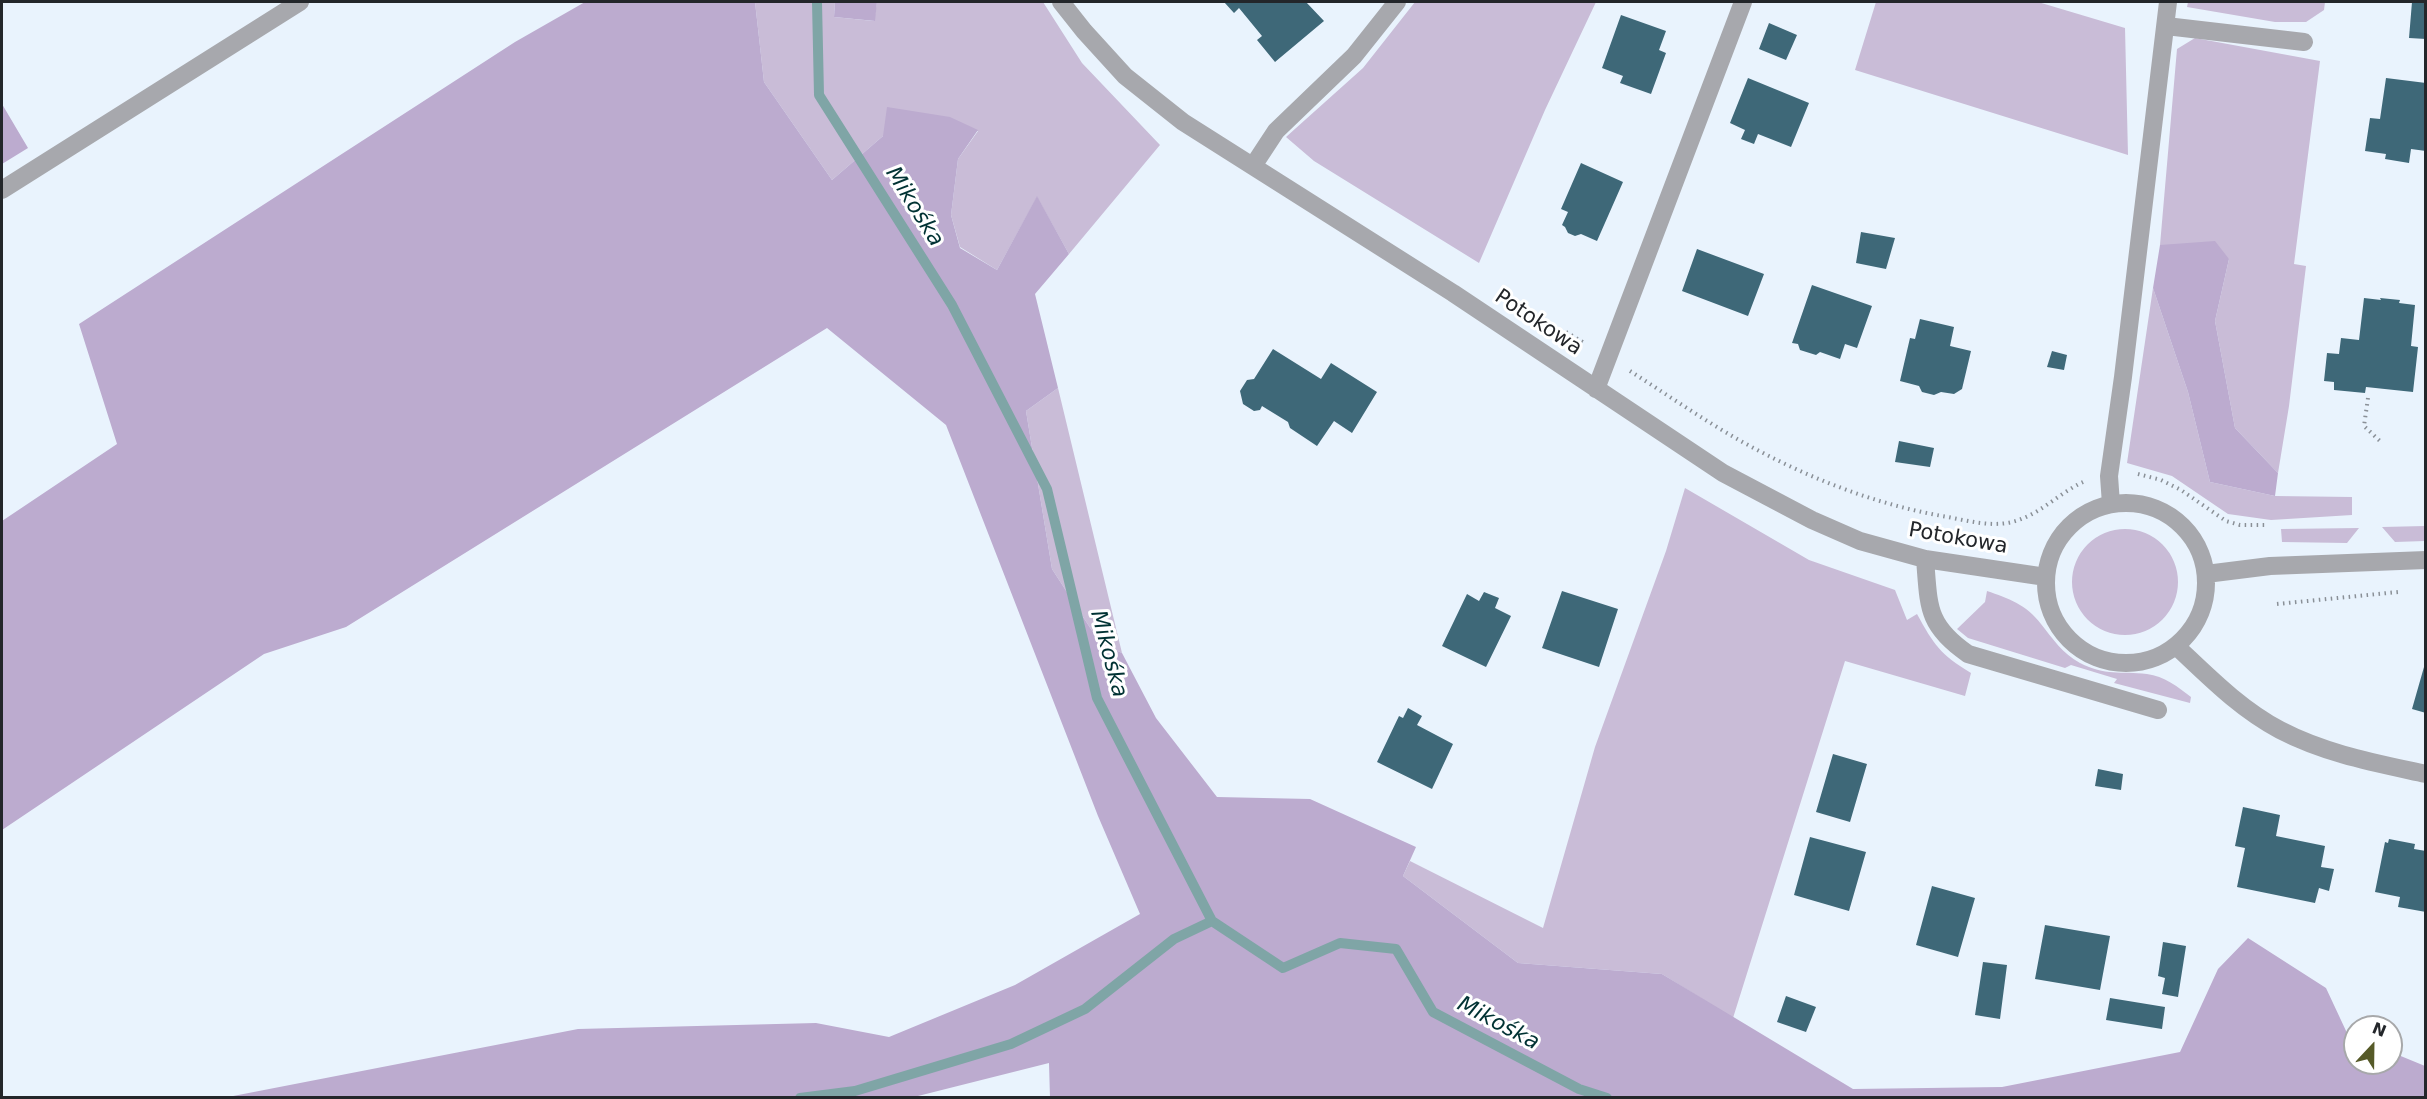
<!DOCTYPE html>
<meta charset="utf-8">
<style>
body{margin:0}
#map{position:relative;width:2427px;height:1099px;overflow:hidden;background:#e9f3fd;font-family:"DejaVu Sans",sans-serif}
canvas{display:block}
.frame{position:absolute;inset:0;border:3px solid #23262a;pointer-events:none}
.north{position:absolute;left:2343px;top:1015px;width:60px;height:60px;box-sizing:border-box;background:#fff;border:2px solid #a7a8aa;border-radius:50%;rotate:22deg;font-size:16px;font-weight:700;line-height:24px;text-align:center;color:#23262a}
.north::after{content:'';display:block;margin:auto;width:21px;height:27px;background:#565a28;clip-path:polygon(50% 0,100% 100%,50% 72%,0 100%)}
</style>
<div id="map">
<canvas width="2427" height="1099"></canvas>
<div class="frame"></div>
<div class="north">N</div>
</div>
<script>
const c = document.querySelector('canvas').getContext('2d');
c.lineJoin = 'round';
function fillPath(path, color) {
  c.fillStyle = color;
  c.fill(path, 'evenodd');
}
function stroke(path, color, width, dash) {
  c.strokeStyle = color;
  c.lineWidth = width;
  c.lineCap = dash ? 'butt' : 'round';
  c.setLineDash(dash || []);
  c.stroke(path);
}
function drawText(font, color, halo, rows, align = 'center') {
  c.font = font + ' "DejaVu Sans",sans-serif';
  c.lineWidth = 6;
  c.setLineDash([]);
  c.textBaseline = 'middle';
  c.strokeStyle = halo;
  c.fillStyle = color;
  for (const [text, x, y, turn = 0] of rows) {
    c.save();
    c.translate(x, y);
    c.rotate((+turn || 0) * Math.PI / 180);
    c.textAlign = isNaN(turn) ? turn : align;
    if (halo) c.strokeText(text, 0, 0);
    c.fillText(text, 0, 0);
    c.restore();
  }
}
fillPath(new Path2D(`
 M755,2H835L834,17L874,21L877,2H1043L1082,63L1160,145L1069,254L1037,197L997,270L960,247L951,215L958,159L978,131L883,136L832,180L764,82Z
 M1415,2H1596L1545,110L1479,263L1314,161L1286,137L1363,68Z
 M1876,2H2038L2125,28L2128,155L1855,70Z
 M2188,2H2325L2324,10L2306,22H2275L2187,7Z
 M2195,38L2320,61L2294,264L2306,266L2289,406L2278,473L2235,428L2215,321L2229,259L2160,245L2177,49Z
 M2153,288L2188,392L2210,482L2275,496L2352,497V515L2271,520L2228,514L2172,476L2127,463Z
 M1058,388L1122,653L1100,643L1052,569L1026,411Z
 M1685,488L1809,560L1895,590L1907,620L1917,614C1934,645 1940,654 1971,673L1965,696L1845,661L1733,1018L1662,974L1518,963L1403,876L1410,861L1543,928L1595,747L1666,551Z
 M2425,526V541L2395,542L2382,527Z
 M2359,528L2347,543L2282,542L2281,529Z
 M2072 582a53 53 0 1 1 106 0a53 53 0 1 1-106 0Z
 M1987,591C2008,598 2027,605 2041,624C2052,638 2063,654 2080,663C2105,676 2121,671 2147,674C2164,676 2178,687 2191,697L2190,703L2114,683L2117,679L2071,665L2065,668L1968,638L1957,629L1985,602Z`), '#c9bcd7');
fillPath(new Path2D(`
 M585,2H755L764,82L832,180L883,136L887,107L950,117L978,130L958,159L951,215L960,248L997,270L1037,196L1069,254L1035,294L1058,388L1026,411L1052,569L1100,643L1122,653L1156,718L1217,797L1310,799L1416,847L1403,876L1518,963L1662,974L1853,1089L2002,1087L2180,1052L2218,969L2248,938L2326,988L2347,1033L2355,1037V1063H2391V1052L2425,1066V1097L1050,1098L1049,1063L914,1097H228L578,1029L816,1023L889,1037L1015,985L1140,914L1098,816L946,425L827,328L346,627L264,654L2,830V521L117,444L79,324L515,42Z
 M835,2H877L875,21L834,17Z
 M2,104L28,148L2,164Z
 M2215,241L2229,259L2215,321L2235,428L2278,473L2275,496L2210,482L2188,392L2153,288L2160,245Z`), '#bcabcf');
stroke(new Path2D(`
 M817,2L819,95L952,305L1047,489L1097,698L1212,921L1283,968L1340,943L1396,949L1433,1012L1579,1089L1607,1098
 M800,1098L855,1091L1011,1044L1085,1009L1174,939L1212,921`), '#7fa5a6', 10);
fillPath(new Path2D(`
 M1224,2H1306L1324,21L1275,62L1257,40L1262,36L1239,8L1234,13Z
 M2412,2H2426V39L2409,38Z
 M1621,15L1666,31L1659,50L1666,53L1651,94L1620,83L1623,76L1602,68Z
 M1769,23L1797,35L1786,60L1759,49Z
 M1748,78L1809,103L1791,147L1758,134L1754,144L1741,139L1745,130L1730,123Z
 M2386,78L2426,83V151L2411,149L2409,163L2385,159L2386,154L2365,151L2370,118L2380,119Z
 M1581,163L1623,182L1597,241L1581,234L1575,236L1568,233L1565,227L1562,225L1568,212L1561,209Z
 M1861,232L1895,238L1886,269L1856,263Z
 M1697,249L1764,274L1748,316L1682,291Z
 M1812,285L1872,306L1857,348L1845,344L1840,359L1820,352L1816,355L1800,350L1798,344L1792,343Z
 M2364,298L2381,300L2380,298L2400,300L2399,303L2415,305L2411,346L2418,347L2413,392L2366,387L2365,393L2334,390V382L2324,381L2327,353L2339,354L2341,338L2359,340Z
 M1920,319L1954,327L1950,346L1971,351L1962,389L1954,394L1941,392L1934,395L1922,392L1919,386L1900,381L1910,338L1915,339Z
 M1273,349L1321,379L1331,363L1377,392L1352,433L1334,421L1317,446L1290,428L1288,422L1262,406L1260,410L1254,411L1243,404L1240,391L1247,380L1254,379Z
 M2052,351L2067,355L2064,370L2047,367Z
 M1899,441L1934,448L1930,467L1895,462Z
 M1562,591L1618,609L1599,667L1542,648Z
 M1484,592L1499,598L1495,608L1511,616L1486,667L1442,646L1467,594L1479,601Z
 M2426,660V713L2412,709Z
 M1408,708L1422,716L1417,725L1453,744L1432,789L1377,762L1399,716L1403,718Z
 M1833,754L1867,764L1850,822L1816,812Z
 M2098,769L2123,774L2121,790L2095,786Z
 M2243,807L2280,815L2276,836L2325,846L2321,867L2334,869L2329,891L2319,888L2315,903L2237,887L2245,848L2235,846Z
 M1810,837L1866,852L1849,911L1794,895Z
 M2389,839L2415,844L2414,849L2426,851V912L2398,907L2400,897L2375,892L2385,842L2388,843Z
 M1932,886L1975,898L1958,957L1916,945Z
 M2045,925L2110,936L2100,990L2035,979Z
 M2163,942L2186,946L2178,997L2162,994L2165,978L2158,976Z
 M1983,962L2007,965L2000,1019L1975,1015Z
 M1786,996L1816,1007L1806,1032L1777,1022Z
 M2110,998L2165,1007L2162,1029L2106,1020Z`), '#3e6878');
stroke(new Path2D(`
 M1566,332L1586,344
 M1630,371C1666,394 1702,419 1739,440C1803,476 1875,505 1948,517C1968,521 1988,526 2007,523C2037,518 2057,494 2083,482
 M2368,398L2364,426L2381,442
 M2138,474L2161,480L2181,490L2226,521L2240,525H2267
 M2277,604L2398,592`), '#8a9097', 4, [1.5, 4.5]);
stroke(new Path2D(`
 M1061,2L1084,31L1125,76L1183,122L1453,293L1723,473L1812,520L1860,541L1925,559L2046,577
 M2166,26L2304,42
 M1253,166L1276,131L1354,56L1397,2
 M2,190L300,2
 M1596,389L1743,2
 M2046 583a80 80 0 1 1 160 0a80 80 0 1 1-160 0Z
 M2111,504L2109,476L2123,377L2168,2
 M1925,559C1929,606 1926,625 1968,654L2158,710
 M2206,574L2270,566L2426,560
 M2176,646C2208,676 2240,709 2280,730C2326,754 2376,763 2426,774`), '#a7a8ad', 18);
drawText('21px', '#23262a', '#fff', [
 ["Potokowa",1538,323,34],
 ["Potokowa",1958,539,10]
]);
drawText('italic 22px', '#003233', '#fff', [
 ["Mikośka",914,207,58],
 ["Mikośka",1108,654,75],
 ["Mikośka",1498,1024,28]
]);
</script>
